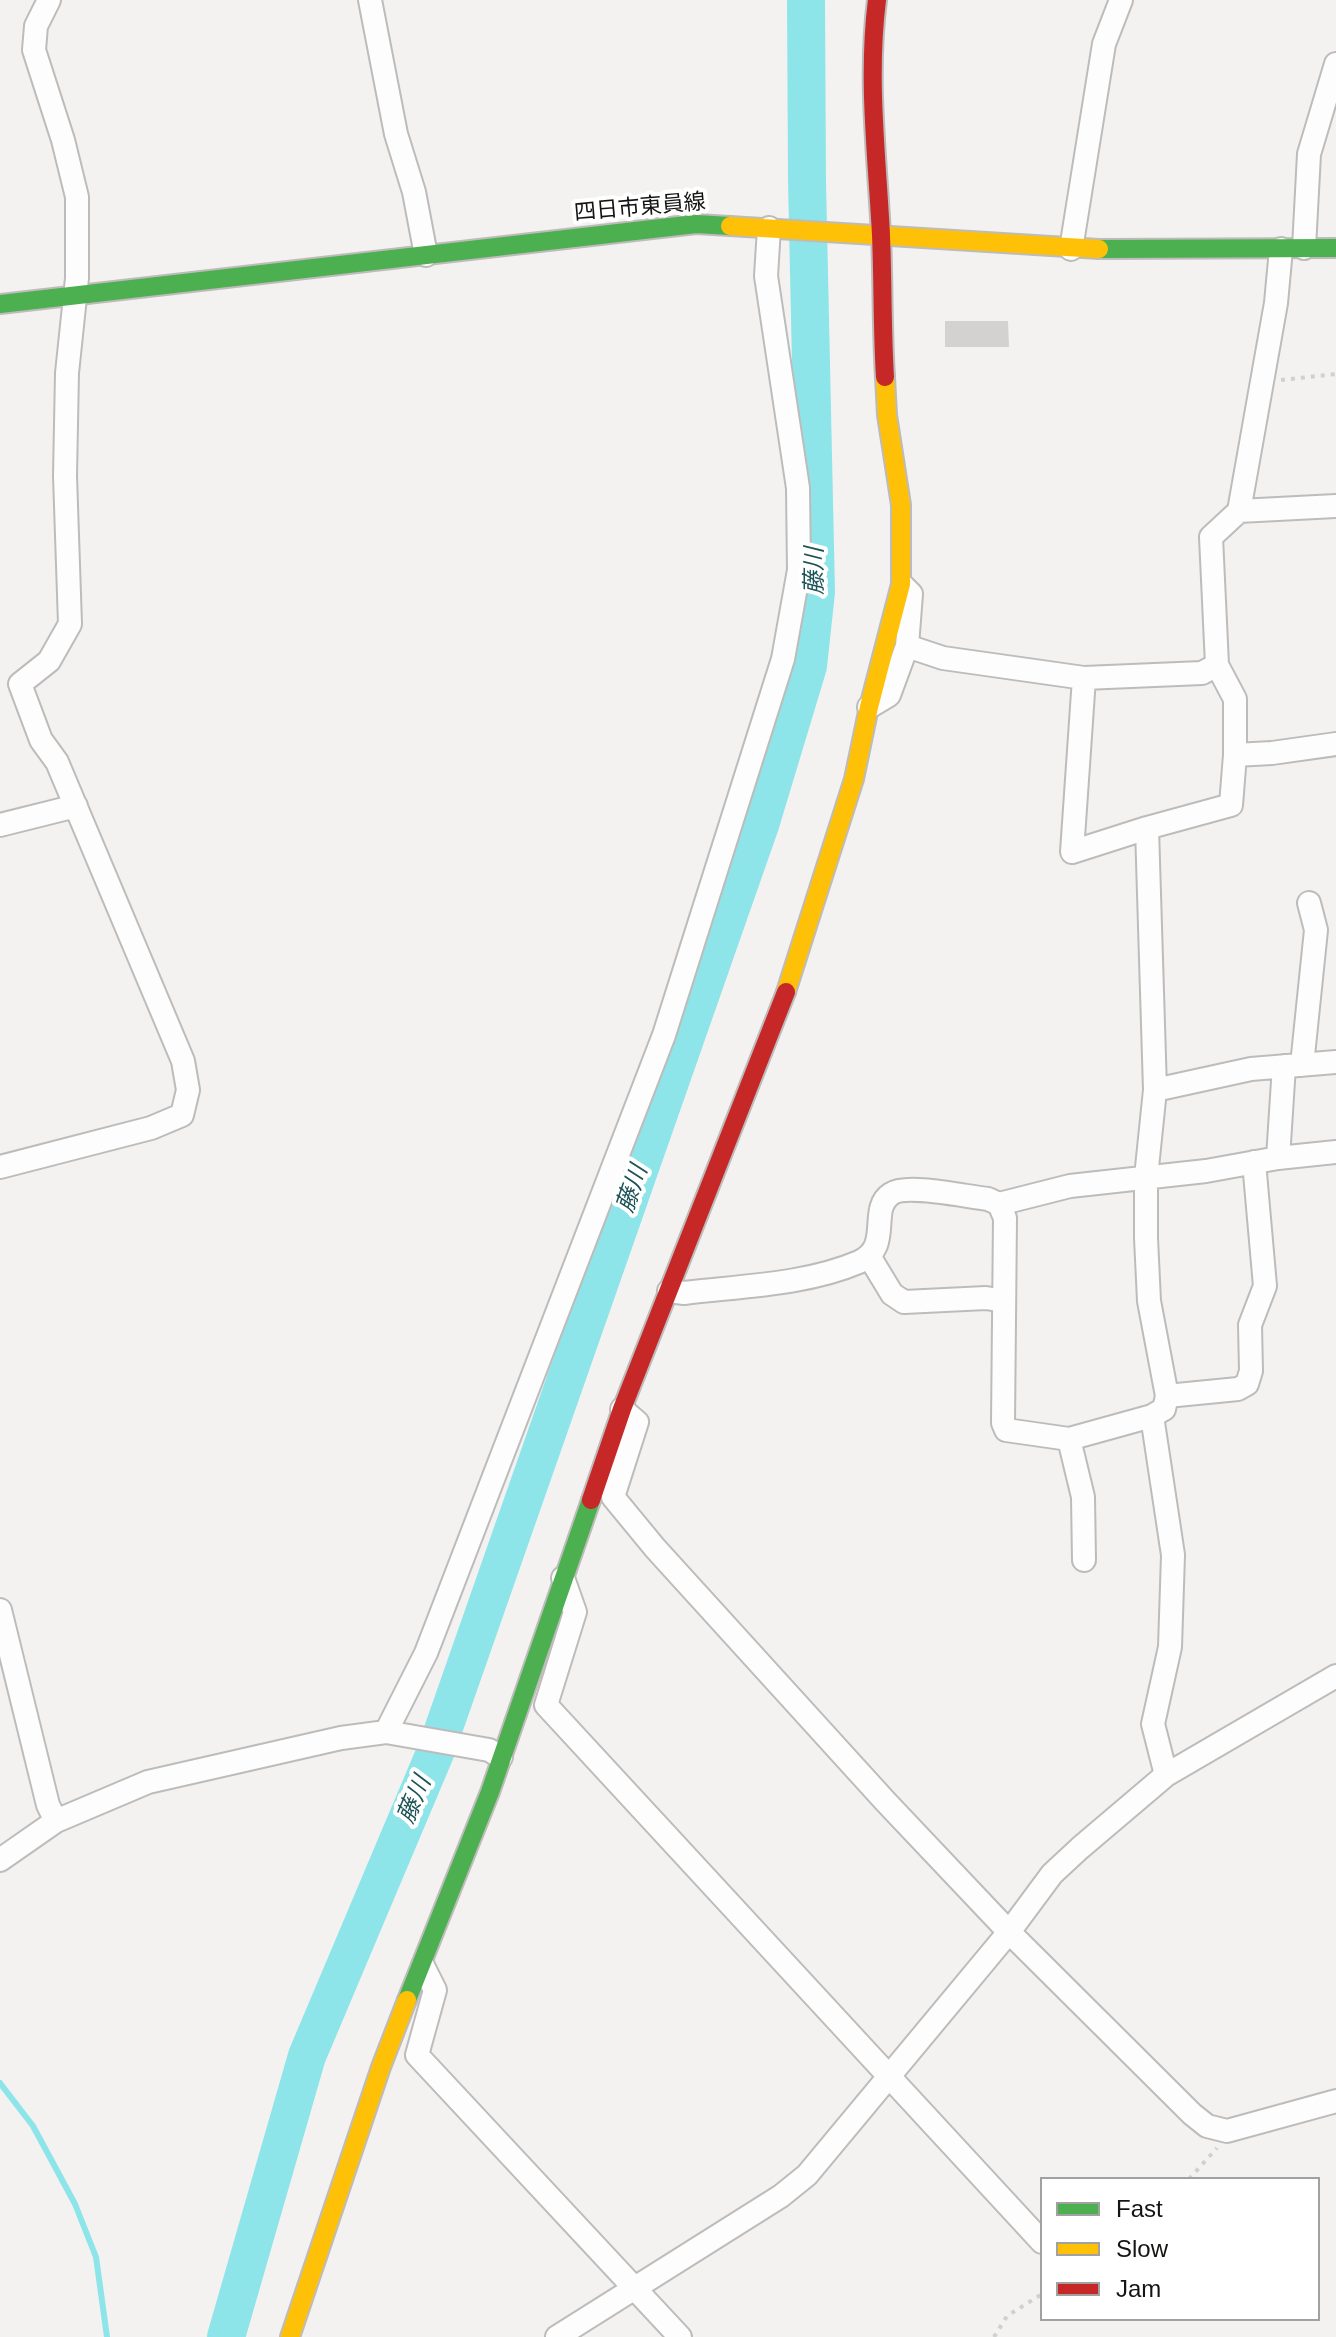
<!DOCTYPE html>
<meta charset="utf-8">
<style>
body{margin:0}
#map{position:relative;width:1336px;height:2337px;overflow:hidden;background:#f4f2f1;font-family:Arial,sans-serif}
canvas{display:block}
.legend{position:absolute;left:1040px;top:2177px;width:280px;height:144px;box-sizing:border-box;background:#fff;border:2px solid #a1a1a1;margin:0;padding:10px 14px;list-style:none;font-size:24px;color:#151413}
.legend li{display:flex;align-items:center;gap:16px;height:40px}
.legend b{width:40px;border:2px solid #a1a1a1}
</style>
<div id="map">
<canvas width="1336" height="2337"></canvas>
<ul class="legend">
<li><b style="height:10px;background:#4caf50"></b>Fast</li>
<li><b style="height:10px;background:#ffc107"></b>Slow</li>
<li><b style="height:10px;background:#c62828"></b>Jam</li>
</ul>
</div>
<script>
const c = document.querySelector('canvas').getContext('2d');
c.lineJoin = 'round';
function stroke(path, color, width, dash) {
  c.strokeStyle = color;
  c.lineWidth = width;
  c.lineCap = dash ? 'butt' : 'round';
  c.setLineDash(dash || []);
  c.stroke(path);
}
function fillPath(path, color) {
  c.fillStyle = color;
  c.fill(path, 'evenodd');
}
function drawText(font, color, halo, rows, align = 'center') {
  c.font = font + ' Arial,"Noto Sans JP",sans-serif';
  c.lineWidth = 8;
  c.setLineDash([]);
  c.textBaseline = 'middle';
  c.strokeStyle = halo;
  c.fillStyle = color;
  for (const [text, x, y, turn = 0] of rows) {
    c.save();
    c.translate(x, y);
    c.rotate((+turn || 0) * Math.PI / 180);
    c.textAlign = isNaN(turn) ? turn : align;
    if (halo) c.strokeText(text, 0, 0);
    c.fillText(text, 0, 0);
    c.restore();
  }
}
stroke(new Path2D(`
 M0,2083L33,2126L75,2204L96,2257L107,2337`), '#8ee5e9', 6);
stroke(new Path2D(`
 M226,2337L307,2056L435,1753L760,825L808,666L816,592L807,181L806,0`), '#8ee5e9', 38);
fillPath(new Path2D(`
 M945,321H1008L1009,347H945Z`), '#d3d2d1');
const street = new Path2D(`
 M370,0L396,134L414,192L426,255
 M1304,248L1309,154L1336,64
 M1071,249L1104,44L1121,0
 M1239,511L1336,506
 M903,586L911,594L907,646L943,658L1084,678L1202,673L1217,665
 M1084,678L1072,852L1147,828
 M869,707L889,695L907,646
 M1235,755L1272,753L1336,744
 M0,825L76,806
 M1302,1065L1316,930L1309,903
 M1155,1090L1251,1069L1336,1062
 M1278,1158L1284,1066
 M0,1167L151,1128L182,1115L188,1090L183,1061L57,762L41,740L20,684L49,661L70,624L65,476L67,373L77,278V197L63,140L34,50L36,26L49,0
 M999,1204L1005,1218L1003,1423L1006,1430L1069,1439L1152,1416
 M869,1256L892,1294L904,1302L986,1298L1004,1301
 M669,1291L684,1293C741,1286 805,1285 859,1262C893,1247 868,1209 891,1194C907,1183 967,1197 988,1199L999,1204L1070,1186L1206,1171L1278,1158L1336,1152
 M1167,1396L1238,1389L1247,1384L1251,1371L1250,1325L1265,1286L1254,1162
 M622,1409L637,1422L613,1497L655,1548L885,1801L1009,1932L1192,2114L1207,2126L1227,2131L1336,2101
 M1069,1439L1083,1497L1084,1560
 M563,1578L575,1612L546,1705L1042,2242
 M0,1610L48,1805L56,1821
 M386,1732L426,1653L664,1035L783,659L799,570L798,488L766,276L769,228
 M1166,1775L1153,1724L1170,1647L1173,1555L1152,1416L1164,1409L1167,1396L1149,1301L1146,1238V1177L1155,1090L1147,828L1231,805L1235,755V699L1217,665L1211,537L1239,511L1276,303L1281,249
 M0,1860L56,1821L148,1782L341,1738L386,1732L489,1750L501,1757
 M423,1966L435,1990L417,2055L680,2337
 M557,2337L781,2196L807,2175L1009,1932L1052,1874L1080,1848L1166,1775L1336,1676`);
const fast = new Path2D(`
 M1099,249L1336,248
 M0,304L696,224L730,226
 M407,2000L490,1792L591,1500`);
const slow = new Path2D(`
 M730,226L1099,249
 M786,992L854,779L869,707L901,584V505L887,415L885,377
 M290,2337L381,2067L407,2000`);
const jam = new Path2D(`
 M877,0C867,78 877,157 881,235C883,282 882,329 885,377
 M591,1500L622,1409L786,992`);
stroke(street, '#bdbcbb', 26);
stroke(fast, '#bdbcbb', 22);
stroke(slow, '#bdbcbb', 22);
stroke(jam, '#bdbcbb', 22);
stroke(new Path2D(`
 M1281,380L1336,374
 M1189,2179L1217,2148
 M994,2337L1007,2316L1042,2294`), '#d0d0d0', 4, [4, 6]);
stroke(street, '#fdfdfd', 22);
stroke(fast, '#4caf50', 18);
stroke(slow, '#ffc107', 18);
stroke(jam, '#c62828', 18);
drawText('22px', '#151413', '#fff', [
 ["四日市東員線",640,208,-5]
]);
drawText('italic 24px', '#1d5356', '#fff', [
 ["藤川",815,571,-90],
 ["藤川",633,1189,-71],
 ["藤川",415,1800,-67]
]);
</script>
